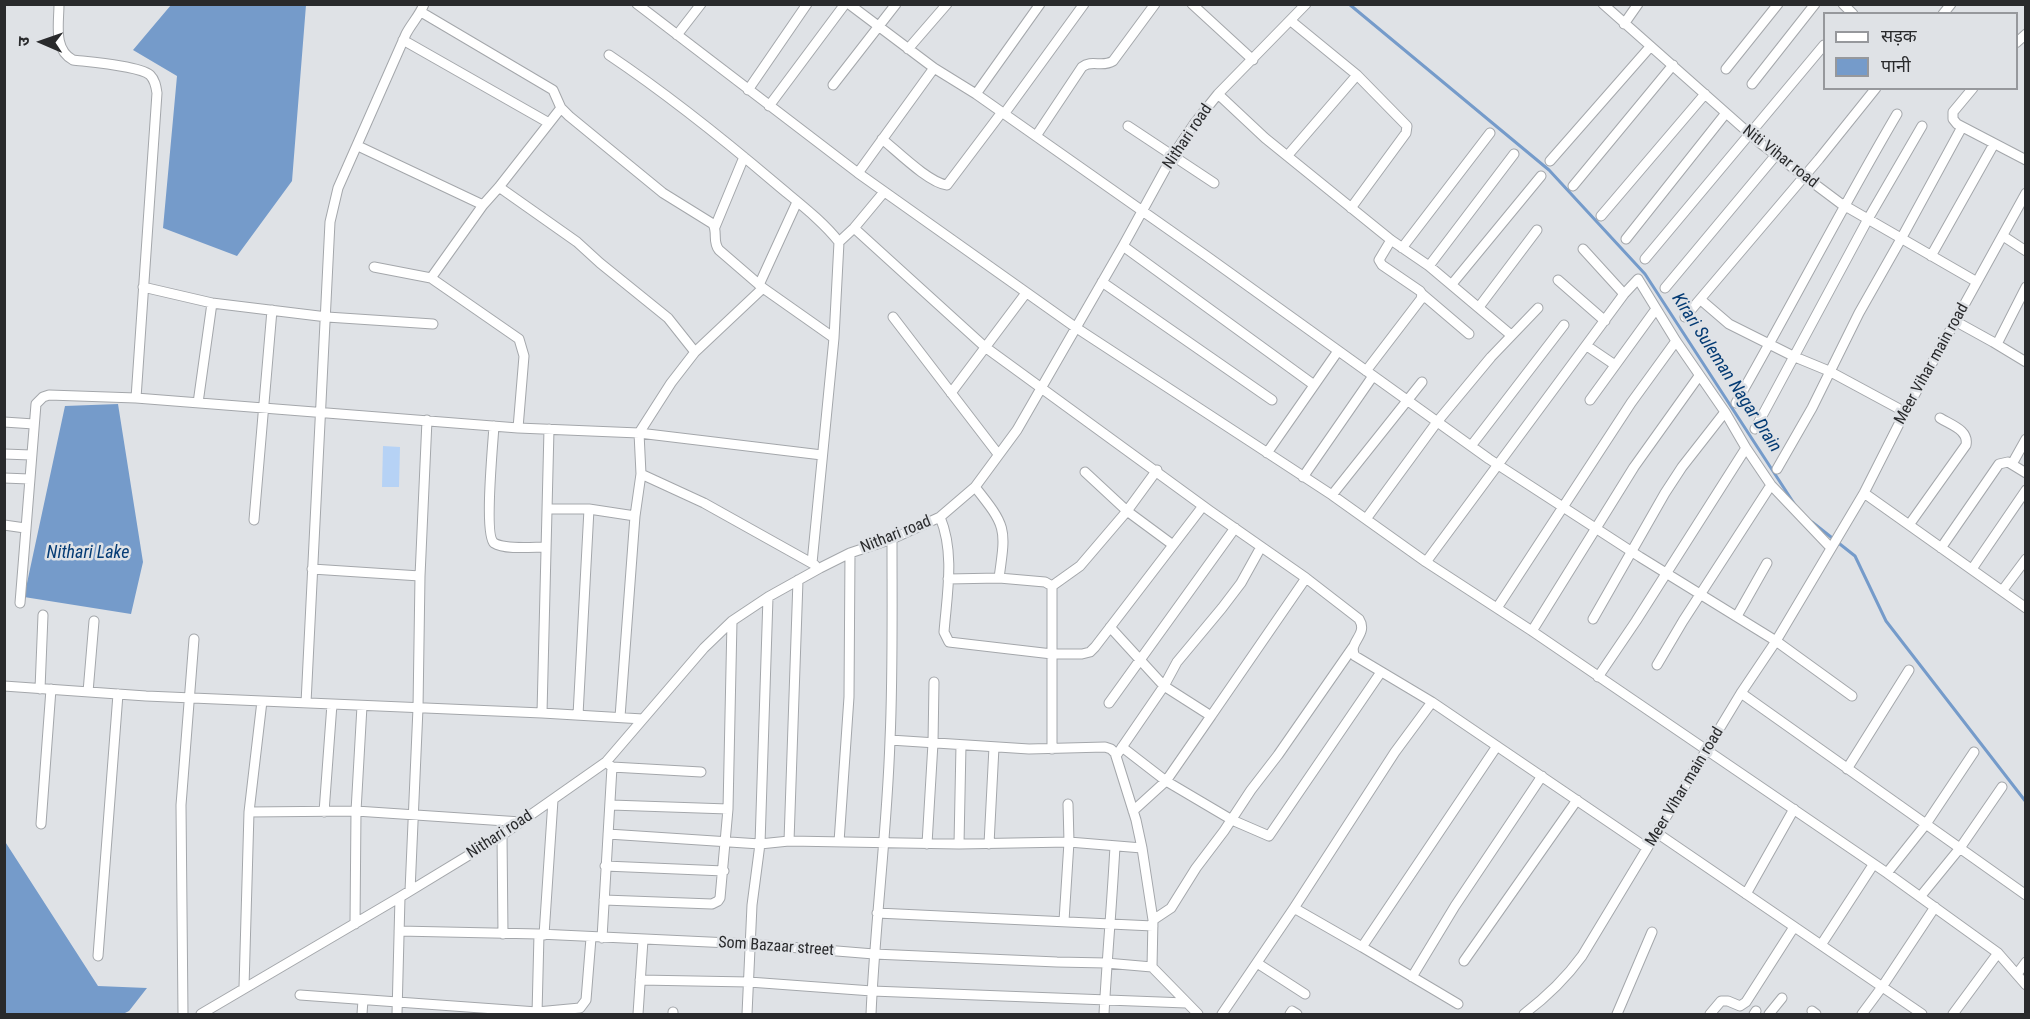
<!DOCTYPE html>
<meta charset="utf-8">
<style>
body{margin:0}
#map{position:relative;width:2030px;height:1019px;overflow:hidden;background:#dfe2e6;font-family:"Roboto Condensed","Noto Sans Devanagari",sans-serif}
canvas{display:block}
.frame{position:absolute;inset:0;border:6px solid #292a2c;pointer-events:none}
.legend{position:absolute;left:1823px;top:12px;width:195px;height:78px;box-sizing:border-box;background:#dfe2e6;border:2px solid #96989c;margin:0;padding:8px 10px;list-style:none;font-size:18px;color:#292a2c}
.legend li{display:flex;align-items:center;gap:12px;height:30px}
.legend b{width:30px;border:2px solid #96989c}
.north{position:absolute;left:12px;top:12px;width:60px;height:60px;-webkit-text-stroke:4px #dfe2e6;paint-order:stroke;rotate:272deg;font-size:16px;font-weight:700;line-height:24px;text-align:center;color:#292a2c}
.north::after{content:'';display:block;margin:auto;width:21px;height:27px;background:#292a2c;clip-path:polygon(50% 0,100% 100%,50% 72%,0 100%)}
</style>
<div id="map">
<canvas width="2030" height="1019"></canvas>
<div class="frame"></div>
<ul class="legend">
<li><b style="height:8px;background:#fff"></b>सड़क</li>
<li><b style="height:16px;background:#759bca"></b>पानी</li>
</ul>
<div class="north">उ</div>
</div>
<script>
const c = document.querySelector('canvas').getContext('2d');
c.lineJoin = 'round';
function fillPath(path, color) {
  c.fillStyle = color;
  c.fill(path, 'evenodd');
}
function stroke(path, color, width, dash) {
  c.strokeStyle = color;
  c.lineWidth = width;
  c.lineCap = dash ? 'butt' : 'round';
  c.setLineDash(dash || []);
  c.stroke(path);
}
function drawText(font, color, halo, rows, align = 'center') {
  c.font = font + ' "Roboto Condensed",sans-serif';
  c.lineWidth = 5;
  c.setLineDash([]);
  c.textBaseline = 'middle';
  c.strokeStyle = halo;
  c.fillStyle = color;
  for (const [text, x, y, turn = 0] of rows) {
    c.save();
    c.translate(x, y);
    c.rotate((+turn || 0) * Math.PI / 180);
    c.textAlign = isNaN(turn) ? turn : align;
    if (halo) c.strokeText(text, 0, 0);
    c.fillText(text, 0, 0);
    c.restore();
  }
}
fillPath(new Path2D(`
 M383,446L400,447L399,487H382Z`), '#b6d2f5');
fillPath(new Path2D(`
 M171,5H306L292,181L237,256L163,228L177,76L133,50Z
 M118,404L143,562L131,614L24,597L65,406Z
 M4,840L98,986L147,988L129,1011L123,1014H5Z`), '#759bca');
stroke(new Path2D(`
 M1349,4L1549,170L1645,274L1795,505
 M1812,522L1855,556L1886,621L2026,802`), '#759bca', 3);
const street = new Path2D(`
 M59,4C59,24 53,49 73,60C89,62 139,66 150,75C155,80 156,86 157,93L136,398
 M637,4L858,173L1075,327L1332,495L1426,562L1532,631L1887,873L1998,953L2026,985
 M849,4L934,68L976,94L1205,255L1489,459L1640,557L1776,641L1852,696
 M1192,4L1253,60
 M1603,4L1760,143L1840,203L1977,282
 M1843,4L1853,14
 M421,12L553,90L561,108L569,116L663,193L713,224C718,233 712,241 719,250L763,288L834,338
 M1943,14L1951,4
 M1291,21L1357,75L1407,126L1406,133L1351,208
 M1624,24L1638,4
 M677,35L701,4
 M403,40L549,123
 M2016,43L2026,34
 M908,49L947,4
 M609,55C667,94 722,138 775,183C796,201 822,220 839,242L834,338L812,563
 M1726,69L1778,4
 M1752,84L1815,4
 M833,85L896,4
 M1973,88L1953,112V119L1957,124L2026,160
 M748,90L807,4
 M976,94L1040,4
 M1218,94L1265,138L1391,240L1429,266L1511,335
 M769,106L845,4
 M1004,114L1084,4
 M1128,126L1214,183
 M1036,136L1082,67C1092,59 1102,68 1113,61L1155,4
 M882,139C897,151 929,183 947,185L1002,112
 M358,146L483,205L499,187L561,108
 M1288,155L1357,75
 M1550,161L1650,47
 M858,173L934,68
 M1573,186L1673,65
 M499,187L577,242L600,263L668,318L695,352
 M1601,216L1705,94
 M715,227L744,157
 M854,228L985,347L1210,511L1306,578L1359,619C1369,635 1347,642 1355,656L1432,702L1395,752L1294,908L1222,1014
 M2003,236L2026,251
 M1626,239L1726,113
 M839,242L854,228L884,192
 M1123,246L1314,385
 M1402,248L1490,133
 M1583,249L1624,294
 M1931,256L1994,144
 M1645,259L1824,45
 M1429,266L1514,154
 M374,267L431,278L519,339L524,356L518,428
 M431,278L483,205
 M1558,280L1605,321
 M1102,282L1272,400
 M1452,284L1541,176
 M759,285L797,202
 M143,287L212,303L327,317L433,324
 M1665,288L1776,155
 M1422,294L1469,334
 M1701,300L1729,324L1795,357L1829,371L1905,412
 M1479,307L1537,230
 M893,317L998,454
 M1685,317L1819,159L1876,88
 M1955,321L1993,342L2026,362
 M1997,344L2026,287
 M1587,346L1615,365
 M1366,371L1421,299L1422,294L1420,291L1382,265L1379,260L1391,240
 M951,393L1026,293
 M1590,400L1656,309
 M198,403L212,303
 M1736,403C1791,307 1841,209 1897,114
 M4,422L34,424
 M494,426C493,443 484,535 494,543C505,550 533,547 546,547
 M1755,429L1868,219L1922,126
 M1471,446L1564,325
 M1267,453L1338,351
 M4,454L31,455
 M2012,464L2026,439
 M1777,469L1812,408L1859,313L1901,239L1962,127
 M1085,472L1127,511L1173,545
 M641,474L704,503L815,565
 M1303,477L1373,376
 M4,478L29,479
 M975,487C1007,527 1006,528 999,578
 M1864,493L2026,608
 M1332,495L1422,382
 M548,509H589L635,516
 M940,517C955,553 947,594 944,632L949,642L1052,654H1082L1090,652L1095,647L1203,506
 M1366,519L1437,422L1491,357L1538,308
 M254,520L272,310
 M4,525L25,528
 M1909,525L1966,445C1969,430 1951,425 1940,418
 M1941,548L1999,464L2008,462L2026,473
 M1426,562L1624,294L1638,279L1676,341L1725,412L1746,448L1771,485L1831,548
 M312,569L420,576
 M1972,569L2026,490
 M948,579L999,578L1045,582L1052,586V749
 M1052,586L1080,566L1127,511L1157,470
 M2002,591L2026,559
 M20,603L36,404L43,397L49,395L136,398L518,428L639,433L822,455
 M1497,608L1631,403L1676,341
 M1737,616L1767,563
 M1593,619L1665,493L1682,467L1725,412
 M1110,627L1164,686L1177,662L1222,608L1241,583L1261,547
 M1532,631L1634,467L1699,376
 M1657,665L1683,621L1771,485
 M1598,677L1636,621L1746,448
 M4,686L146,696L542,713L643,719
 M40,689L43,615
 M88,692L94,621
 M1741,693L2026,895
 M262,701L249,812L356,811L521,822
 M1432,702L1647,848
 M306,703L330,222L338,188L406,34C411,24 420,15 424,4
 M1109,703L1235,528
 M542,713L549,429
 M578,715L589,509
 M620,717L635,516L641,474L639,433L671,383L695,352L763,288
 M890,740L1029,749L1105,747L1111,749L1115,753L1136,820L1142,848L1153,920L1152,967
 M1122,747L1166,781L1211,716
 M1116,756L1164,686L1211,716L1306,578
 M612,767L701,772
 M1847,769L1909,670
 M611,805L728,809
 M1133,811L1166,781L1232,820L1269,836L1381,672
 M324,812L332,704
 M41,824L51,689
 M1657,833L1922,1014
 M608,834L760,844L789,841L959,844L1069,842L1142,848
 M502,835L503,934
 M789,841L798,580
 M839,842L849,697L850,553
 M927,844L933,743L934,682
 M959,844L961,745
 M989,844L994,747
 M605,866L724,871
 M1887,873L1926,824L1974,752
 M410,891L418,708L420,576L427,420
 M1746,894L1794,809
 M1920,897L1960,848L2002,787
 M604,900L712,904L718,901L720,898L728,809L732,621
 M1294,908L1362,947L1497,746
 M877,913L1153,926
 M1153,920L1171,908L1196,868L1224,831L1251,790L1278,755L1353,647
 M1064,921L1069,842L1068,804
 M355,924L356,811L362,706
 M399,931L539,934L751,944L874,954L1057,962L1106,963L1152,967
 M544,935L553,800
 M602,938L612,767L606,762
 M1821,945L1873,865
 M1362,947L1458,1004
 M98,956L118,694
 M1464,961L1577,800
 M1257,963L1305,994
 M1152,967L1198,1014
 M2017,974L2026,962
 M1412,977L1455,906L1542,776
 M640,980L749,982L872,991L1186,1003
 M244,987L249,812
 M300,995L537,1012L580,1008L586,1000L591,938
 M1812,1011L1816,1014
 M183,1014L181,805L194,639
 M201,1014L400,897L502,835L606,762L704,648L732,621L768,597L820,568L850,553L892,539L940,517L975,487L1017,430L1123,246L1173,155L1194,124L1218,94L1306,4
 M362,1014L363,1000
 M397,1014L400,897
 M537,1014L539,934
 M638,1014L643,940
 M673,1014V1012
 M747,1014L752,905L760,844L768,597
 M871,1014C875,923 887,832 890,740C893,673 892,606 892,539
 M1104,1014C1107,958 1112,903 1115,846
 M1290,1014L1292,1011L1297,1014
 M1524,1014C1545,998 1566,978 1582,956L1741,693L1776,641L1864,493L1905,412L2026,193
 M1617,1014L1652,932
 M1710,1014L1721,1001H1728L1740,1006L1746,1002L1794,927
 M1754,1014L1756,1011
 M1769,1014L1782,998
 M1862,1014L1882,987L1935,907
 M1953,1014L1998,953`);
stroke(street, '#a4a7ab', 11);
stroke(street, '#fff', 9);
drawText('16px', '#292a2c', '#dfe2e6', [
 ["Nithari road",1188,137,-56],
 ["Niti Vihar road",1780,157,38],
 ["Meer Vihar main road",1932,364,-61],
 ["Nithari road",896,535,-22],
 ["Meer Vihar main road",1685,787,-59],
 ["Nithari road",500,835,-33],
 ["Som Bazaar street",776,947,4]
]);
drawText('italic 18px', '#043b74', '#dfe2e6', [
 ["Kirari Suleman Nagar Drain",1726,373,57],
 ["Nithari Lake",88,553]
]);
</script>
